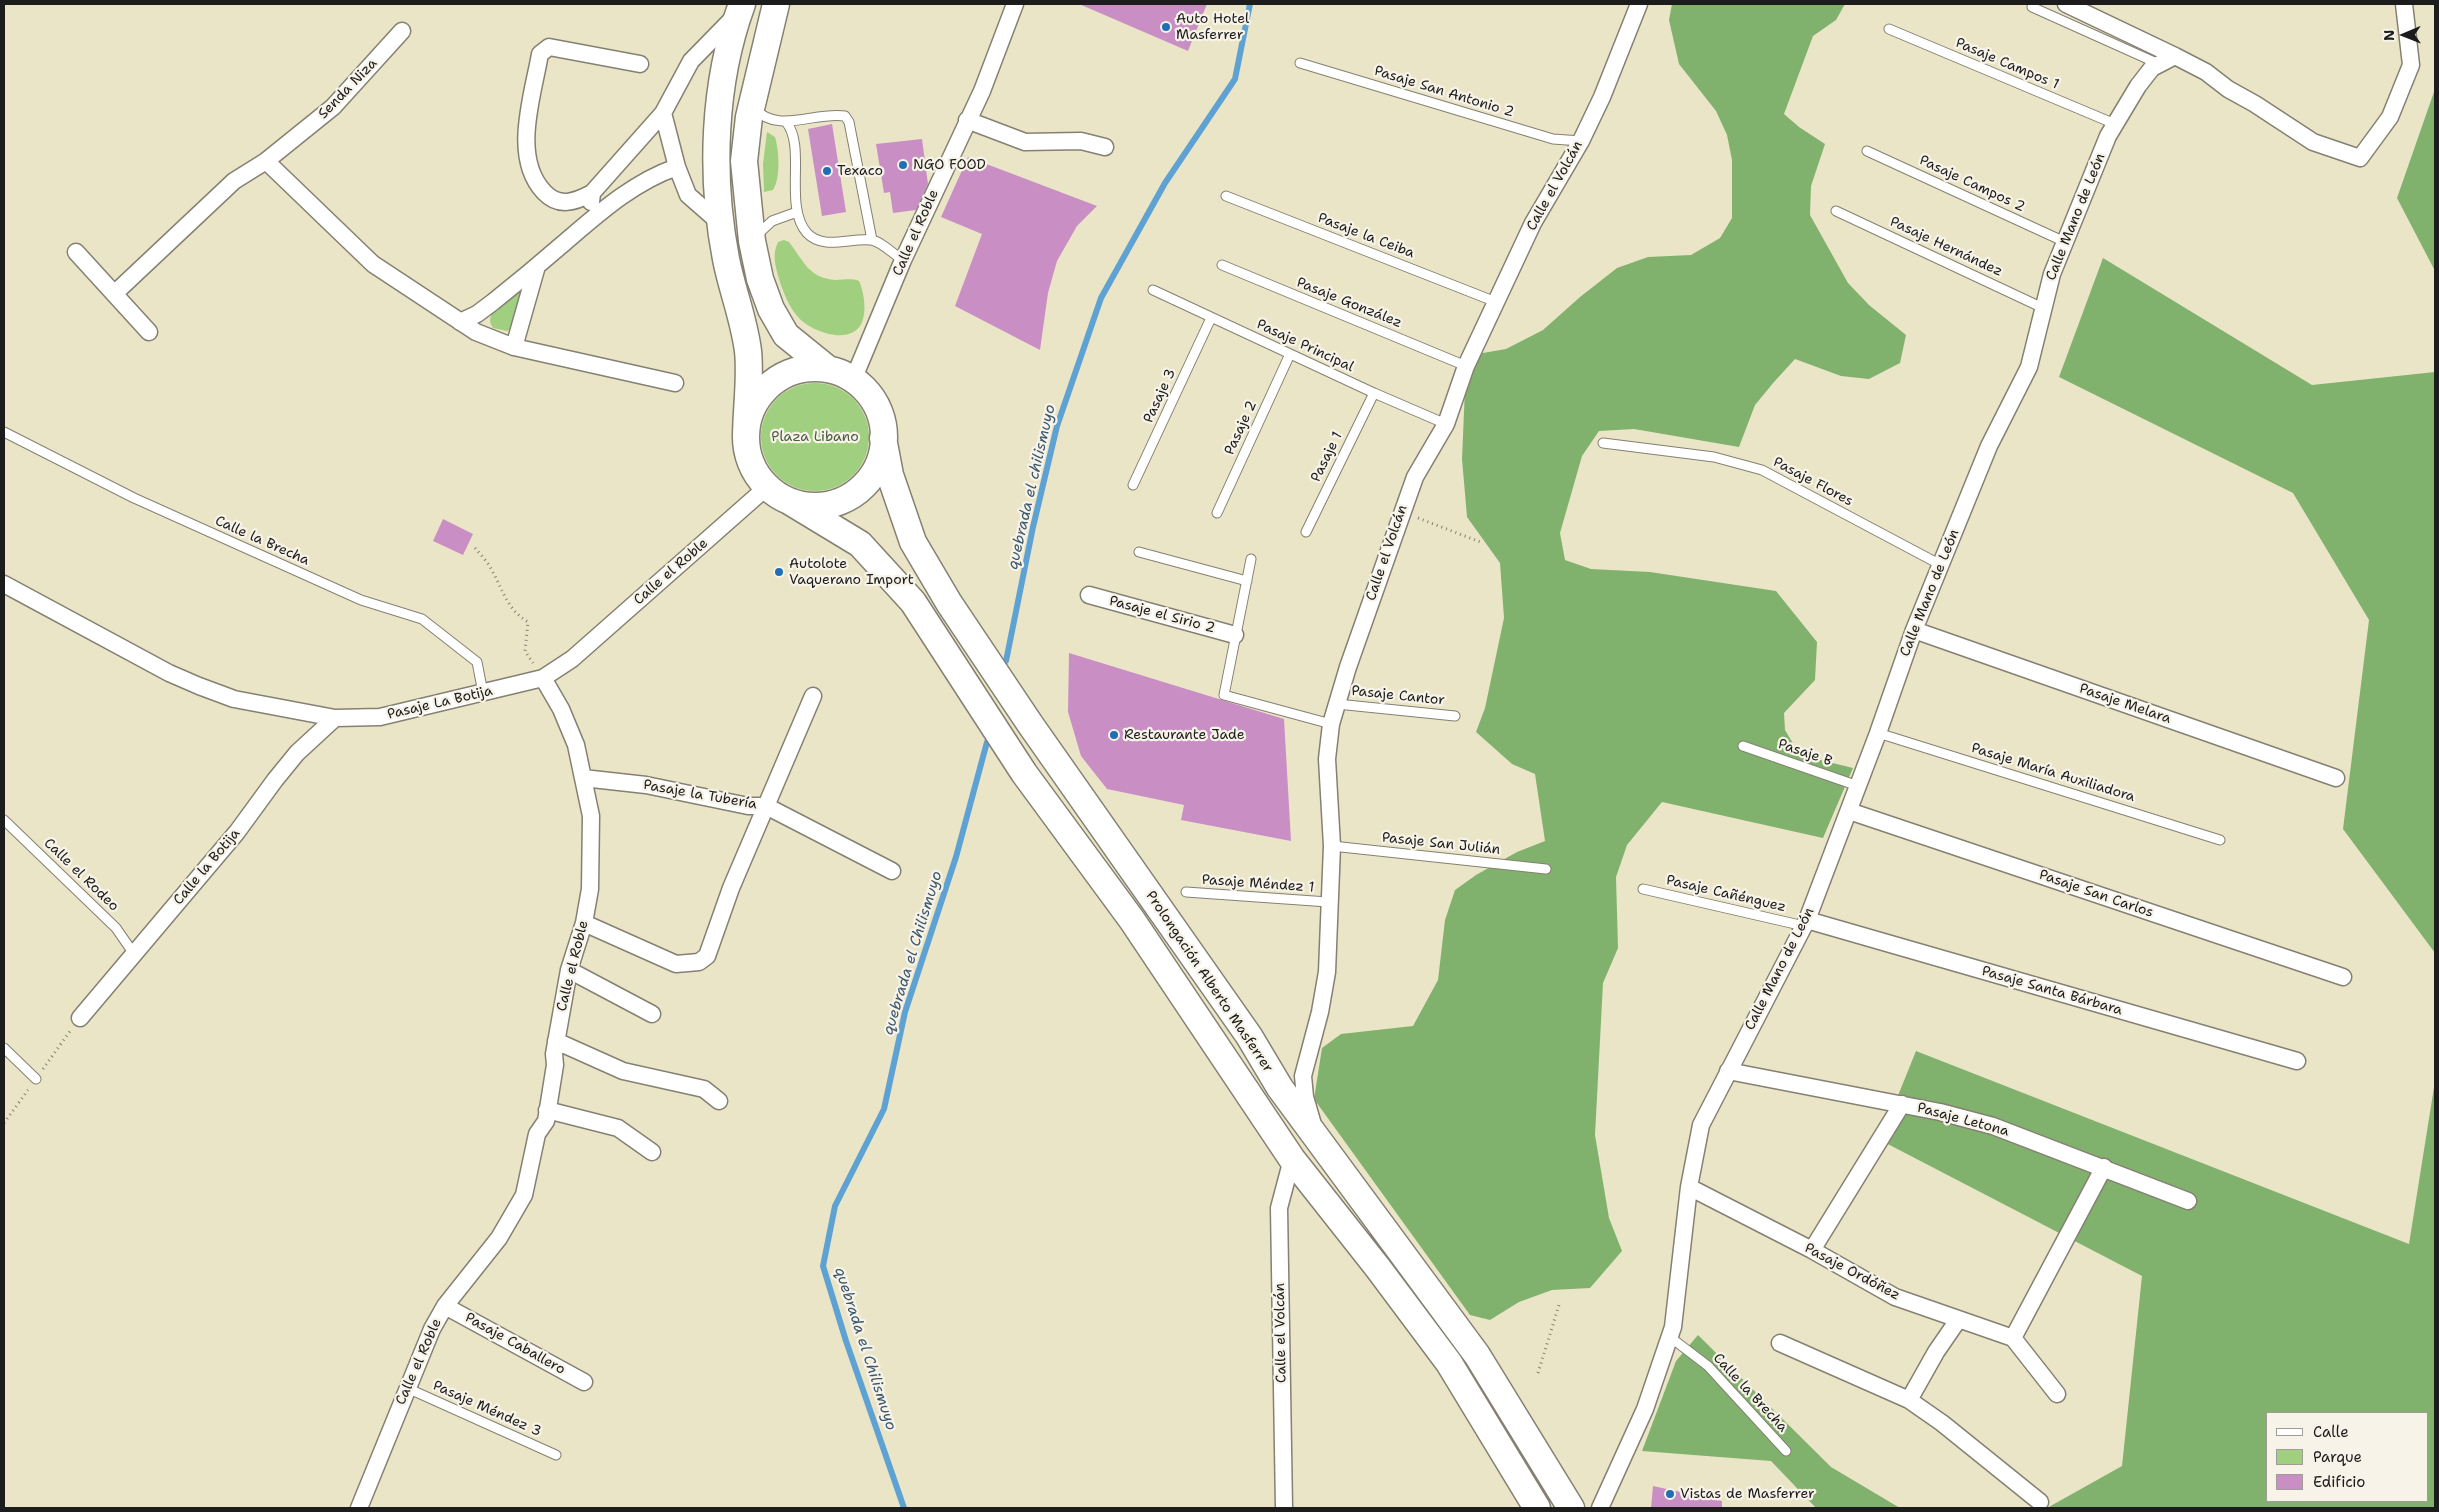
<!DOCTYPE html>
<meta charset="utf-8">
<style>
body{margin:0}
#map{position:relative;width:2439px;height:1512px;overflow:hidden;background:#ebe5c7;font-family:"Shantell Sans",sans-serif}
canvas{display:block}
.frame{position:absolute;inset:0;border:5px solid #1c1c1c;pointer-events:none}
.legend{position:absolute;left:2266px;top:1412px;width:162px;height:90px;box-sizing:border-box;background:#f7f3e8;border:1px solid #9f9d96;margin:0;padding:6px 9px;list-style:none;font-size:15px;color:#1c1c1c}
.legend li{display:flex;align-items:center;gap:10px;height:25px}
.legend b{width:25px;border:1px solid #9f9d96}
.north{position:absolute;left:2379px;top:10px;width:50px;height:50px;-webkit-text-stroke:4px #f7f3e8;paint-order:stroke;rotate:269deg;font-size:14px;font-weight:700;line-height:20px;text-align:center;color:#1c1c1c}
.north::after{content:'';display:block;margin:auto;width:18px;height:22px;background:#1c1c1c;clip-path:polygon(50% 0,100% 100%,50% 72%,0 100%)}
</style>
<div id="map">
<canvas width="2439" height="1512"></canvas>
<div class="frame"></div>
<ul class="legend">
<li><b style="height:6px;background:#fff"></b>Calle</li>
<li><b style="height:14px;background:#a0d07f"></b>Parque</li>
<li><b style="height:14px;background:#c98fc5"></b>Edificio</li>
</ul>
<div class="north">N</div>
</div>
<script>
const c = document.querySelector('canvas').getContext('2d');
c.lineJoin = 'round';
function fillPath(path, color) {
  c.fillStyle = color;
  c.fill(path, 'evenodd');
}
function stroke(path, color, width, dash) {
  c.strokeStyle = color;
  c.lineWidth = width;
  c.lineCap = dash ? 'butt' : 'round';
  c.setLineDash(dash || []);
  c.stroke(path);
}
function drawText(font, color, halo, rows, align = 'center') {
  c.font = font + ' "Shantell Sans",sans-serif';
  c.lineWidth = 4.5;
  c.setLineDash([]);
  c.textBaseline = 'middle';
  c.strokeStyle = halo;
  c.fillStyle = color;
  for (const [text, x, y, turn = 0] of rows) {
    c.save();
    c.translate(x, y);
    c.rotate((+turn || 0) * Math.PI / 180);
    c.textAlign = isNaN(turn) ? turn : align;
    if (halo) c.strokeText(text, 0, 0);
    c.fillText(text, 0, 0);
    c.restore();
  }
}
fillPath(new Path2D(`
 M767,132L775,137C779,150 781,178 773,190L764,192L763,164Z
 M784,240L789,242C804,261 808,278 836,280C844,280 851,278 859,281C864,292 868,314 860,326C847,345 810,331 798,317C789,307 783,292 779,279C775,265 772,255 778,242Z
 M522,287L513,328L507,331L493,328C481,312 510,297 522,287Z
 M761 437a54 54 0 1 1 108 0a54 54 0 1 1-108 0Z`), '#a0d07f');
fillPath(new Path2D(`
 M1672,4H1845L1836,20L1813,36L1784,114L1799,127L1825,144L1811,186L1810,215L1848,283L1869,305L1906,335L1900,363L1869,379L1841,376L1795,359L1774,382L1755,405L1739,447L1634,429L1599,431L1582,456L1560,533L1565,560L1591,569L1650,572L1776,591L1817,642L1815,680L1784,713L1785,730L1800,755L1853,768L1823,838L1662,802L1627,845L1616,877L1618,948L1603,983L1595,1135L1609,1218L1622,1251L1590,1288L1552,1290L1519,1302L1490,1320L1470,1315L1314,1099L1322,1048L1341,1034L1413,1026L1438,980L1445,920L1455,890L1476,875L1517,852L1545,841L1535,774L1512,764L1476,732L1485,708L1504,618L1500,563L1467,517L1462,459L1465,388L1477,354L1506,349L1543,330L1580,297L1617,268L1648,257L1691,255L1720,238L1732,218V160L1727,135L1716,111L1679,64L1669,20Z
 M2435,89V271L2397,198Z
 M2103,258L2312,385L2435,372V953L2343,829L2369,620L2293,493L2059,377Z
 M1916,1051L2409,1244L2435,1081V1508H2047L2122,1466L2142,1276L1880,1140ZM2268,1413H2428V1501H2268Z
 M1698,1335L1831,1467L1900,1508H1816L1771,1461L1642,1451L1676,1361Z`), '#80b26e');
stroke(new Path2D(`
 M1006,661L1033,527L1057,426L1101,298L1165,183L1235,79L1250,4
 M904,1508L846,1341L823,1266L835,1206L884,1109L905,1012L956,857L987,742`), '#5ea2d3', 6);
fillPath(new Path2D(`
 M1079,4H1207L1188,51Z
 M832,124L846,212L822,216L808,129Z
 M922,139L928,184L916,210L893,213L890,192L884,193L876,144Z
 M968,157L1097,206L1077,226L1057,261L1048,293L1040,350L955,306L982,234L941,217Z
 M443,519L473,534L463,555L433,541Z
 M1069,653L1284,719L1291,841L1181,820L1184,805L1107,789L1081,756L1068,712Z
 M1653,1486L1722,1501V1508H1651Z`), '#c98fc5');
const lane = new Path2D(`
 M2032,7L2159,64
 M1889,29L2115,124
 M1300,63L1553,139L1581,141
 M754,108C778,135 815,111 845,116L849,122L872,240
 M786,122C807,146 783,206 807,233C824,251 851,237 871,240C881,241 894,255 903,260
 M1867,151L2065,242
 M1226,196L1496,302
 M1836,211L2043,308
 M757,235L772,221L797,212
 M1222,265L1466,366
 M1153,290L1374,393L1446,424
 M4,432L134,498L361,600L422,619L477,662L483,693
 M1603,443L1714,457L1762,470L1941,565
 M1133,485L1211,318
 M1217,513L1290,354
 M1306,532L1374,393
 M1139,552L1247,581
 M1251,559L1224,695L1331,724
 M1337,704L1455,716
 M1878,733L2220,840
 M1743,746L1858,786
 M4,820L116,928L134,954
 M1332,846L1546,869
 M1643,889L1804,926
 M1186,892L1328,902
 M4,1048L36,1079
 M1670,1337L1708,1366L1786,1451
 M407,1388L556,1455`);
const street = new Path2D(`
 M2066,4L2175,56
 M663,113L677,167
 M967,120L1025,142L1081,141L1105,147
 M266,161L373,264L476,332L514,347L675,383
 M592,193C575,202 559,208 544,192C511,157 533,95 540,54L549,47L640,64
 M591,202L592,193L663,113L691,61L735,16
 M76,252L149,332
 M114,294L234,181L266,161L333,107L402,31
 M460,322L477,314L493,302C517,283 541,263 564,243C598,214 633,182 677,167L688,195L720,223
 M514,347L537,266
 M853,380L903,260L982,91L1015,4
 M4,584L169,673L199,686L234,699L335,718L380,717L543,678L572,659L767,487
 M1089,595L1235,635
 M1914,630L2336,778
 M583,778L646,785L748,806H766L892,871
 M1849,811L2343,977
 M1807,920L2297,1061
 M584,923L676,964L699,962L707,956L731,888L813,696
 M569,970L652,1014
 M80,1018L237,832L275,780L297,753L335,718
 M556,1041L623,1071L704,1089L719,1101
 M1728,1071L1940,1112L1993,1126L2188,1201
 M547,1110L618,1128L652,1152
 M1312,1121L1305,1097L1303,1076L1320,1012L1327,972L1332,846L1327,759L1331,724L1348,667L1415,477L1446,424L1466,366L1533,223L1581,141L1602,97L1639,4
 M1689,1187L1812,1250L1895,1297L2013,1338L2057,1394
 M1812,1250L1902,1104
 M445,1306L584,1382
 M2013,1338L2104,1167
 M1780,1343L1909,1400L1942,1423L2040,1502
 M1909,1400L1936,1352L1958,1320
 M359,1508L432,1329L445,1306L499,1238L524,1195L537,1134L546,1121L555,1065L554,1054L569,970L584,923L590,889L591,816L576,745L561,709L543,678
 M1284,1508L1279,1208L1292,1159
 M1600,1508L1645,1409L1673,1327L1689,1187L1701,1125L1807,920L1878,733L1914,630L1989,446L2029,367L2052,274L2108,136L2138,86L2152,68L2175,56L2206,72L2228,89L2255,104L2313,142L2360,158L2390,117L2411,65L2404,4`);
const primary = new Path2D(`
 M742,4C713,83 710,176 726,259C732,290 744,319 748,351C751,379 746,410 746,438
 M776,4L749,117L744,161L752,241L760,279L771,309L786,335L828,369
 M746 437a69 69 0 1 1 138 0a69 69 0 1 1-138 0Z
 M883,438L890,475L913,542L949,603L1030,724L1249,1036L1280,1088L1477,1355L1571,1508
 M789,501L860,544L913,602L1024,773L1132,920L1292,1159L1378,1268L1449,1363L1537,1508`);
stroke(lane, '#848072', 11);
stroke(street, '#848072', 19);
stroke(primary, '#848072', 29);
stroke(new Path2D(`
 M1418,518L1483,543
 M475,548C480,554 486,560 490,567C502,587 506,609 528,622L525,651L533,663
 M43,1069L70,1031
 M4,1123L28,1090
 M1538,1373L1559,1305`), '#848072', 3, [1, 4]);
stroke(lane, '#fff', 9);
stroke(street, '#fff', 16);
stroke(primary, '#fff', 26);
for (const [x, y, r, color] of [
 [1166,27,5,"#1f6fb2"],
 [903,165,5,"#1f6fb2"],
 [827,171,5,"#1f6fb2"],
 [779,572,5,"#1f6fb2"],
 [1114,735,5,"#1f6fb2"],
 [1670,1494,5,"#1f6fb2"]
]) {
  const dot = new Path2D();
  dot.arc(x, y, r, 0, 2 * Math.PI);
  c.fillStyle = color;
  c.fill(dot);
  stroke(dot, '#f7f3e8', 2);
}
drawText('14px', '#1c1c1c', '#f7f3e8', [
 ["Auto Hotel",1176,19],
 ["Masferrer",1176,35],
 ["NGO FOOD",913,165],
 ["Texaco",837,171],
 ["Autolote",789,564],
 ["Vaquerano Import",789,580],
 ["Restaurante Jade",1124,735],
 ["Vistas de Masferrer",1680,1494]
], 'left');
drawText('14px', '#1c1c1c', '#f7f3e8', [
 ["Pasaje Campos 1",2007,64,23],
 ["Senda Niza",348,89,-46],
 ["Pasaje San Antonio 2",1444,92,17],
 ["Pasaje Campos 2",1972,184,25],
 ["Calle el Volcán",1555,186,-61],
 ["Calle Mano de León",2076,217,-68],
 ["Calle el Roble",916,233,-66],
 ["Pasaje la Ceiba",1366,236,21],
 ["Pasaje Hernández",1946,247,25],
 ["Pasaje González",1349,303,22],
 ["Pasaje Principal",1305,346,25],
 ["Pasaje 3",1160,396,-65],
 ["Pasaje 2",1241,428,-65],
 ["Pasaje 1",1327,457,-64],
 ["Pasaje Flores",1813,482,28],
 ["Calle la Brecha",262,541,24],
 ["Calle el Volcán",1387,553,-71],
 ["Calle el Roble",671,572,-41],
 ["Calle Mano de León",1930,593,-68],
 ["Pasaje el Sirio 2",1162,615,15],
 ["Pasaje Cantor",1398,696,6],
 ["Pasaje La Botija",440,703,-13],
 ["Pasaje Melara",2125,704,19],
 ["Pasaje B",1805,753,19],
 ["Pasaje María Auxiliadora",2053,773,17],
 ["Pasaje la Tubería",700,795,10],
 ["Pasaje San Julián",1441,844,6],
 ["Calle la Botija",207,867,-50],
 ["Calle el Rodeo",81,875,44],
 ["Pasaje Méndez 1",1258,884,4],
 ["Pasaje Cañénguez",1726,894,13],
 ["Pasaje San Carlos",2096,894,19],
 ["Calle el Roble",573,966,-76],
 ["Calle Mano de León",1780,969,-63],
 ["Prolongación Alberto Masferrer",1209,982,56],
 ["Pasaje Santa Bárbara",2052,991,16],
 ["Pasaje Letona",1963,1120,15],
 ["Pasaje Ordóñez",1852,1272,28],
 ["Calle el Volcán",1281,1333,-91],
 ["Pasaje Caballero",515,1344,29],
 ["Calle el Roble",419,1362,-66],
 ["Calle la Brecha",1750,1393,47],
 ["Pasaje Méndez 3",487,1409,24]
]);
drawText('14px', '#4a5b3f', '#f7f3e8', [
 ["Plaza Libano",815,437]
]);
drawText('italic 15px', '#3a586e', '#f7f3e8', [
 ["quebrada el chilismuyo",1032,487,-77],
 ["quebrada el Chilismuyo",913,953,-73],
 ["quebrada el Chilismuyo",865,1349,72]
]);
</script>
